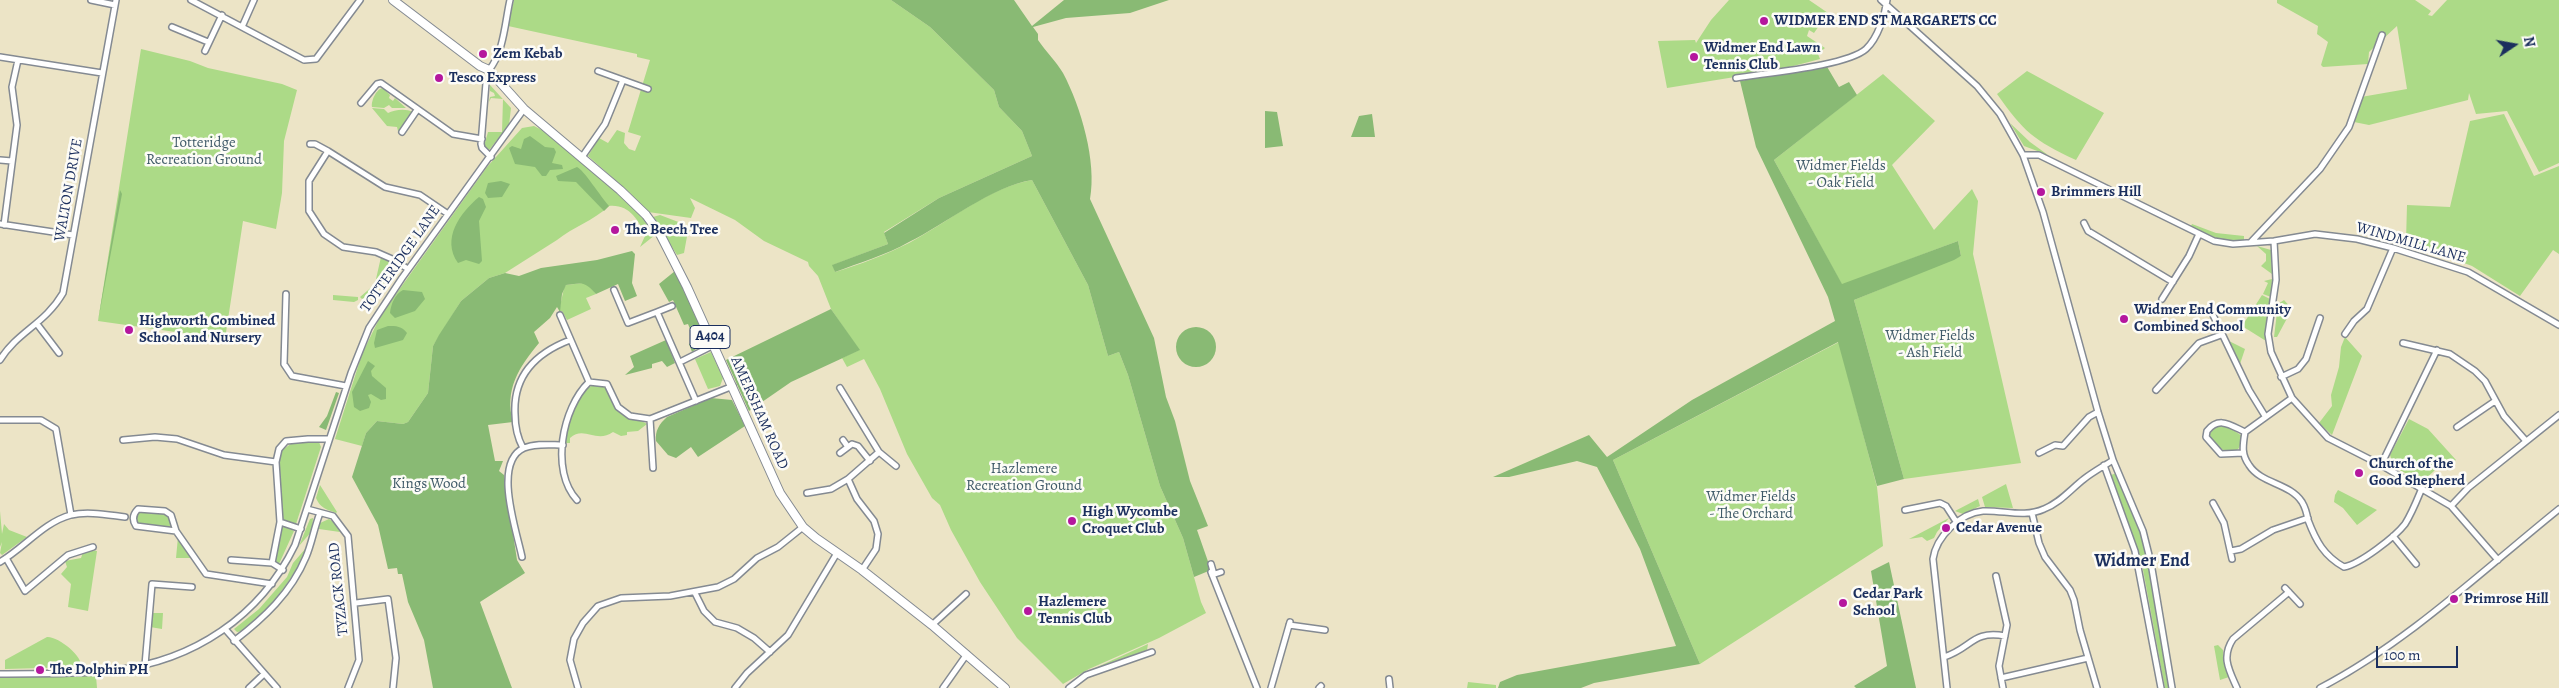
<!DOCTYPE html>
<style>
body{margin:0}
#map{position:relative;width:2559px;height:688px;overflow:hidden;background:#ece4c6;font-family:Alegreya,serif}
canvas{display:block}
.north{position:absolute;left:2489px;top:20px;width:50px;height:50px;-webkit-text-stroke:4px #fdfcf7;paint-order:stroke;rotate:78deg;font-size:14px;font-weight:700;line-height:20px;text-align:center;color:#1b2f5e}
.north::after{content:'';display:block;margin:auto;width:18px;height:22px;background:#1b2f5e;clip-path:polygon(50% 0,100% 100%,50% 72%,0 100%)}
.scale{position:absolute;left:2376px;top:646px;width:82px;height:22px;box-sizing:border-box;border:2px solid #1b2f5e;border-top:0;padding-left:6px;font-size:15px;line-height:18px;white-space:nowrap;color:#1b2f5e;-webkit-text-stroke:4px #fdfcf7;paint-order:stroke}
</style>
<div id="map">
<canvas width="2559" height="688"></canvas>
<div class="north">N</div>
<div class="scale">100 m</div>
</div>
<script>
const c = document.querySelector('canvas').getContext('2d');
c.lineJoin = 'round';
function fillPath(path, color) {
  c.fillStyle = color;
  c.fill(path, 'evenodd');
}
function stroke(path, color, width, dash) {
  c.strokeStyle = color;
  c.lineWidth = width;
  c.lineCap = dash ? 'butt' : 'round';
  c.setLineDash(dash || []);
  c.stroke(path);
}
function drawText(font, color, halo, rows, align = 'center') {
  c.font = font + ' Alegreya,serif';
  c.lineWidth = 5;
  c.setLineDash([]);
  c.textBaseline = 'middle';
  c.strokeStyle = halo;
  c.fillStyle = color;
  for (const [text, x, y, turn = 0] of rows) {
    c.save();
    c.translate(x, y);
    c.rotate((+turn || 0) * Math.PI / 180);
    c.textAlign = isNaN(turn) ? turn : align;
    if (halo) c.strokeText(text, 0, 0);
    c.fillText(text, 0, 0);
    c.restore();
  }
}
fillPath(new Path2D(`
 M514,0H891L930,27L994,90L999,107L1022,131L1032,156L939,198L884,232L888,244L833,265L835,272C859,265 887,254 909,243C947,223 989,187 1032,180L1088,285L1108,356L1119,352L1128,375L1160,486L1183,538L1201,602L1206,613L1159,638L1089,669L1063,684L1017,638L980,582L951,530L940,505L932,498L907,454L880,389L864,359L847,367L842,358L859,350L831,309L818,276L809,266L808,262L764,241L735,220L690,198L695,208L691,218L648,212L631,194L588,156L599,138L608,143L617,130L625,133L624,143L629,149L635,151L641,136L628,132L650,60L637,57V54L508,26Z
 M1729,0H1809L1828,13L1814,33L1809,30L1807,36L1825,48L1818,54L1820,59L1778,70L1667,88L1658,41L1695,40L1696,43L1711,20Z
 M2277,0H2415L2431,11L2428,15L2432,16L2447,0H2559V163L2539,172L2507,111L2476,114L2469,93L2468,100L2369,125L2354,122L2361,97L2407,89L2397,26L2369,52L2368,64L2323,67L2321,65L2328,42L2317,34L2318,26L2277,3Z
 M141,49L190,61L208,68L282,84L297,90L284,141L282,193L276,229L243,221L225,339L98,321Z
 M2027,71L2104,113L2076,160C2033,140 2024,132 1997,94Z
 M1883,74L1935,121L1892,165L1934,230L1972,189L1978,201L1973,254L2021,463L1904,479L1854,300L1961,256L1958,241L1842,285L1774,160Z
 M490,85L511,108L509,125L489,150L484,146L488,132H502L503,99L491,98L489,102L490,97L495,96L494,93L490,91Z
 M383,88L390,95L389,98L393,101L395,98L406,108H392L389,105L384,108L372,107C371,101 376,89 383,88Z
 M372,108L384,109L388,113C394,110 405,108 413,112L400,131H398L397,127L387,126Z
 M2504,114L2534,176L2559,166V254L2553,250L2520,296L2472,266L2406,241L2407,205L2450,207L2470,121Z
 M2010,123L2030,142L2048,155L2024,146Z
 M534,126L542,130C574,155 636,201 655,235L640,247L645,236C639,220 629,204 609,206C593,221 573,227 557,240L505,273L489,278L461,301L433,346L428,393L408,422L403,424L377,421L366,433L362,446L335,439L362,354L381,315L487,167L522,128Z
 M660,215L681,223L688,231L684,253L677,255L653,217Z
 M2192,224L2216,233L2244,236V240C2225,245 2207,234 2191,226Z
 M2257,246L2271,250L2272,274L2261,266L2266,261V254Z
 M381,257L399,267L397,275H393L374,292L362,299L360,297L380,280L376,279Z
 M2272,279L2271,297L2263,294L2268,283L2264,281Z
 M583,283L588,284L596,294L586,298L591,309L567,320L562,311H559L564,288L566,285Z
 M333,295L358,297V300L354,302L333,300Z
 M2262,295L2270,299L2266,341L2242,326Z
 M2284,300L2292,309L2277,337H2274L2278,304Z
 M2345,337L2362,356L2332,435L2319,423L2332,406L2331,395L2339,367L2341,347Z
 M2229,341L2245,349L2240,364L2229,342Z
 M1839,342L1877,487L1883,546L1700,664L1613,460Z
 M711,352L723,378L720,386L708,389L695,359Z
 M596,384L604,385C613,394 613,408 624,415C631,420 640,419 647,424L638,431L627,432V435L621,436L613,432C596,444 584,425 570,438V443H566C567,424 575,390 596,384Z
 M2409,419L2428,429L2456,460L2450,464L2446,460L2422,482L2394,467L2390,455Z
 M2216,425H2226L2242,436C2240,464 2218,451 2209,435Z
 M314,442H319L321,447L296,524L285,521C275,511 279,466 281,451L292,443Z
 M2117,473L2135,512L2146,548L2169,688H2165L2141,559L2111,475Z
 M2006,484L2013,508L1985,507L1982,497Z
 M320,485L337,512L336,513C326,509 320,508 316,498Z
 M2338,490L2377,510L2357,525L2343,508L2334,502L2335,495Z
 M1978,499L1980,506L1963,514L1955,511Z
 M136,510L166,512L171,519V528L135,524Z
 M0,511L2,534L4,524L9,530L27,537L2,555L0,553L2,542L0,547Z
 M313,518L312,531L299,546L310,519Z
 M1949,518L1937,532L1934,538L1927,541L1922,537L1909,539Z
 M329,519L336,524L340,532L319,529L320,523Z
 M285,526L294,531L279,564L275,562L280,529Z
 M178,537L194,558H176Z
 M306,548C303,566 256,631 237,632L234,629L259,609L287,577L293,563Z
 M88,550L97,551L88,611L68,607L71,584L61,574L67,567L65,561L81,558L83,552Z
 M151,613H163L162,629L150,627Z
 M47,637C58,636 84,657 81,667L5,669V660Z
 M1148,644L1147,650L1084,673Z
 M2218,645L2223,650V659L2229,677L2220,680L2214,646Z
 M96,676L97,688H0V677Z
 M1468,682L1496,685V688H1467Z`), '#acda87');
fillPath(new Path2D(`
 M891,0H1014L1032,26L1064,0H1169L1130,13L1066,18L1033,27L1038,34V40C1046,52 1056,61 1063,73C1081,107 1097,162 1090,199L1154,338L1166,397L1175,421L1190,481L1208,526L1197,530L1211,570L1194,577L1183,538L1160,486L1128,375L1119,352L1108,356L1088,285L1032,180C992,186 946,224 909,242C886,255 859,263 835,272L832,265L888,244L884,233L939,198L1032,156L1022,131L999,107L994,90L930,27Z
 M1826,65L1839,87L1849,82L1857,95L1774,160L1842,284L1958,241L1961,256L1954,260L1854,300L1904,479L1877,486L1838,342L1613,460L1700,664L1594,683L1581,688H1498L1500,682L1517,675L1676,646L1640,549L1597,467L1577,461L1509,477H1493L1589,435L1607,457L1692,400L1835,321L1828,297L1756,147L1740,81Z
 M1265,111L1277,112L1283,146L1265,148Z
 M1372,114L1375,137H1351L1359,116Z
 M530,136L545,147L554,148L556,152L552,163L562,165L563,169L550,170L546,176H542L535,167L515,164L509,148L512,146L521,149L524,139Z
 M577,167C583,169 601,197 609,206L604,211L576,182L558,181L556,176Z
 M501,181L510,184L502,197L488,198L485,193L488,183Z
 M120,190L122,194L98,321Z
 M479,197L483,199L486,207L479,221L482,261L479,264L466,260L458,263C441,239 460,213 479,197Z
 M632,251L635,254L632,283L637,296L625,301L618,284L596,294C584,281 583,283 566,285L562,294L560,312L557,307L550,318L534,332L539,343C519,367 504,390 513,422L488,425L495,461H503L499,471L504,475L517,560L525,573L480,602L512,688H433L424,640L408,602L402,574H398L397,568L388,569L378,525L352,477L366,433L377,421L403,424L408,422L428,393L433,346L439,335L461,301L489,278L505,273L519,276L541,268L597,260Z
 M675,271L703,332L700,346L692,352L689,344L695,341L688,324L684,325L673,300L669,302L659,284Z
 M403,290L422,292L425,299L415,311L395,318L390,313C391,304 395,294 403,290Z
 M831,309L860,350L791,382L749,411L726,360Z
 M388,326C396,326 402,326 407,333L403,340L375,348L374,343L377,330Z
 M1176 347a20 20 0 1 1 40 0a20 20 0 1 1-40 0Z
 M666,340L675,363L667,367L662,361L652,364V368L625,375L634,367L630,356Z
 M368,361L375,366L371,371L372,376L386,388V399L381,400L371,394L368,395L371,402L369,408L360,411L354,407L352,392Z
 M336,392L339,393L326,430L319,427L327,416Z
 M711,398L732,400L745,426L698,457L691,447L676,458L668,455L656,441C655,431 659,424 667,417Z
 M1889,562L1916,688H1856L1854,686L1887,666L1871,571Z`), '#89ba74');
const minor = new Path2D(`
 M91,0L115,5
 M191,0L304,60L316,59L360,0
 M1881,0L1977,86L2000,114L2023,155L2043,212L2098,412L2113,460L2143,531L2151,563L2172,688
 M172,27L208,42
 M242,27L254,0
 M205,51L222,15
 M0,57L102,73
 M489,70C504,52 505,22 510,0
 M598,71L623,80
 M1736,78C1765,73 1847,66 1866,49C1878,38 1885,15 1887,0
 M486,83L481,144L482,148L491,157
 M361,103L377,84L381,83L453,134L482,139
 M402,132L417,110
 M310,144H315L328,151
 M2023,155H2039L2214,241L2233,244L2274,241L2315,234L2357,239L2393,248L2468,272L2559,325
 M582,157L605,124L623,80L648,89
 M0,160L12,161
 M2084,223L2088,231L2173,282
 M0,224L73,235
 M4,225L17,125L12,87L18,60
 M2274,241L2276,280L2268,334L2271,352L2292,398L2328,438L2381,465L2451,506L2498,560
 M2251,242L2320,169L2349,127L2382,35
 M408,269L392,259L376,252L343,247L324,234L309,211V181L328,151L385,187L420,195L448,214
 M614,290L628,323L657,312L696,401
 M286,294L284,364L292,376L346,386
 M2162,299L2189,256L2199,234
 M657,312L672,306
 M560,315L589,382
 M2213,315L2249,390L2265,416
 M37,324L59,353
 M2345,334L2354,321L2367,309L2393,248
 M2403,343L2450,354L2475,371L2485,381L2504,416L2526,441
 M0,360C17,332 45,324 63,293L116,0
 M680,362L714,345
 M2281,377L2298,369L2306,359L2320,318
 M840,388L879,452L848,479L857,499L874,521L878,534L876,549L862,570
 M2156,390L2199,343L2221,335
 M2292,398L2245,432C2243,445 2241,454 2249,465C2261,484 2290,483 2302,502C2305,507 2307,514 2308,520C2316,541 2324,556 2344,567C2360,564 2395,537 2405,524C2412,513 2417,500 2422,488
 M650,419L653,468
 M0,420H41L56,429L71,515
 M2457,427L2495,401
 M123,440L155,437L177,439L224,455L276,462
 M843,440L848,447
 M523,448C517,437 515,427 515,414C513,376 536,353 570,340
 M879,452L896,466
 M840,453L852,444L858,446L870,461
 M2039,453L2055,445L2063,446L2089,417L2098,412
 M2243,453L2221,454L2206,437L2207,431C2219,416 2230,425 2245,432
 M2104,465L2135,551L2161,688
 M2381,465L2437,350
 M807,493L831,489L848,479
 M577,500C550,471 562,408 589,382L607,384L618,407L630,416L650,419L733,386
 M2213,503L2224,523L2232,559
 M2451,506L2468,488L2559,415
 M307,509L333,516L348,536L359,660L348,688
 M1905,510L1940,503L1946,506L1957,523
 M2032,513L2039,543L2045,557L2070,590L2074,600L2080,630L2097,688
 M280,522L301,529
 M176,531L136,526C132,520 133,514 138,509L165,511L171,515L176,531L206,574L272,584
 M2393,536L2416,564
 M2231,551L2241,549L2273,530L2308,518
 M522,557C517,532 492,462 524,448C536,443 551,445 563,445
 M6,558L25,591L68,555L93,547
 M231,560L272,563L283,570
 M0,562C24,548 44,522 71,515C88,511 108,515 125,517
 M272,563L280,522L276,462L279,449L286,441L308,439H329
 M1211,564L1213,571L1211,572L1257,688
 M1212,575L1221,572
 M1996,576L2007,625L1999,666L2003,688
 M2285,588L2300,604
 M695,593L704,611L715,622L737,628L754,638L770,652
 M356,603L388,599L396,658L393,688
 M932,625L966,594
 M1289,625L1325,630
 M226,630L277,688
 M234,641C264,618 291,593 306,557C312,543 314,528 320,513
 M1944,657C1972,648 1972,630 2005,636
 M145,665L152,584L192,587
 M0,674C38,673 77,675 115,670C193,661 260,617 295,545L351,373L369,328L402,278L524,109
 M2001,678L2088,658
 M1389,679L1390,688
 M249,688L264,674
 M578,688L570,660L574,639L583,623L598,606L621,598L670,596L718,587L734,579L757,558L778,547L803,527
 M735,688L747,673L788,635L837,553
 M943,688L967,654
 M1069,688L1086,675L1152,652
 M1271,688L1290,622
 M1319,688L1321,686
 M1947,688L1933,559C1936,537 1960,513 1983,511C2004,510 2024,518 2044,509C2060,503 2071,489 2084,479C2093,472 2104,466 2113,460
 M2237,688C2229,670 2221,657 2233,639L2289,592
 M2320,688C2408,642 2482,571 2559,509`);
const primary = new Path2D(`
 M393,0L480,66L489,70L524,109L620,190L646,215L660,234L687,287L780,493L803,527L816,538L862,570L932,625L1005,688`);
stroke(minor, '#848a92', 8);
stroke(primary, '#848a92', 10);
stroke(minor, '#fff', 5);
stroke(primary, '#fff', 8);
for (const [x, y, r, color] of [
 [1764,21,5,"#b5179e"],
 [483,54,5,"#b5179e"],
 [1694,57,5,"#b5179e"],
 [439,78,5,"#b5179e"],
 [2041,192,5,"#b5179e"],
 [615,230,5,"#b5179e"],
 [2124,319,5,"#b5179e"],
 [129,330,5,"#b5179e"],
 [2359,473,5,"#b5179e"],
 [1072,521,5,"#b5179e"],
 [1946,528,5,"#b5179e"],
 [2454,599,5,"#b5179e"],
 [1843,603,5,"#b5179e"],
 [1028,611,5,"#b5179e"],
 [40,670,5,"#b5179e"]
]) {
  const dot = new Path2D();
  dot.arc(x, y, r, 0, 2 * Math.PI);
  c.fillStyle = color;
  c.fill(dot);
  stroke(dot, '#fdfcf7', 2);
}
for (const [x, y, w] of [
 [710,337,40]
]) {
  const box = new Path2D();
  box.roundRect(x - w / 2, y - 11.5, w, 23, 4);
  c.fillStyle = '#fdfcf7';
  c.fill(box);
  stroke(box, '#1b2f5e', 1);
}
drawText('bold 14px', '#1b2f5e', null, [
 ["A404",710,337]
]);
drawText('bold 15px', '#1b2f5e', '#fdfcf7', [
 ["WIDMER END ST MARGARETS CC",1774,21],
 ["Widmer End Lawn",1704,48],
 ["Tennis Club",1704,65],
 ["Zem Kebab",493,54],
 ["Tesco Express",449,78],
 ["Brimmers Hill",2051,192],
 ["The Beech Tree",625,230],
 ["Widmer End Community",2134,310],
 ["Combined School",2134,327],
 ["Highworth Combined",139,321],
 ["School and Nursery",139,338],
 ["Church of the",2369,464],
 ["Good Shepherd",2369,481],
 ["High Wycombe",1082,512],
 ["Croquet Club",1082,529],
 ["Cedar Avenue",1956,528],
 ["Cedar Park",1853,594],
 ["School",1853,611],
 ["Primrose Hill",2464,599],
 ["Hazlemere",1038,602],
 ["Tennis Club",1038,619],
 ["The Dolphin PH",50,670]
], 'left');
drawText('15px', '#3f5a68', '#fdfcf7', [
 ["Totteridge",204,143],
 ["Recreation Ground",204,160],
 ["Widmer Fields",1841,166],
 ["- Oak Field",1841,183],
 ["Widmer Fields",1930,336],
 ["- Ash Field",1930,353],
 ["Hazlemere",1024,469],
 ["Recreation Ground",1024,486],
 ["Kings Wood",429,484],
 ["Widmer Fields",1751,497],
 ["- The Orchard",1751,514]
]);
drawText('15px', '#1b2f5e', '#fdfcf7', [
 ["WALTON DRIVE",69,190,-80],
 ["WINDMILL LANE",2411,243,16],
 ["TOTTERIDGE LANE",401,259,-55],
 ["AMERSHAM ROAD",759,413,66],
 ["TYZACK ROAD",339,589,-96]
]);
drawText('bold 18px', '#1b2f5e', '#fdfcf7', [
 ["Widmer End",2142,562]
]);
</script>
